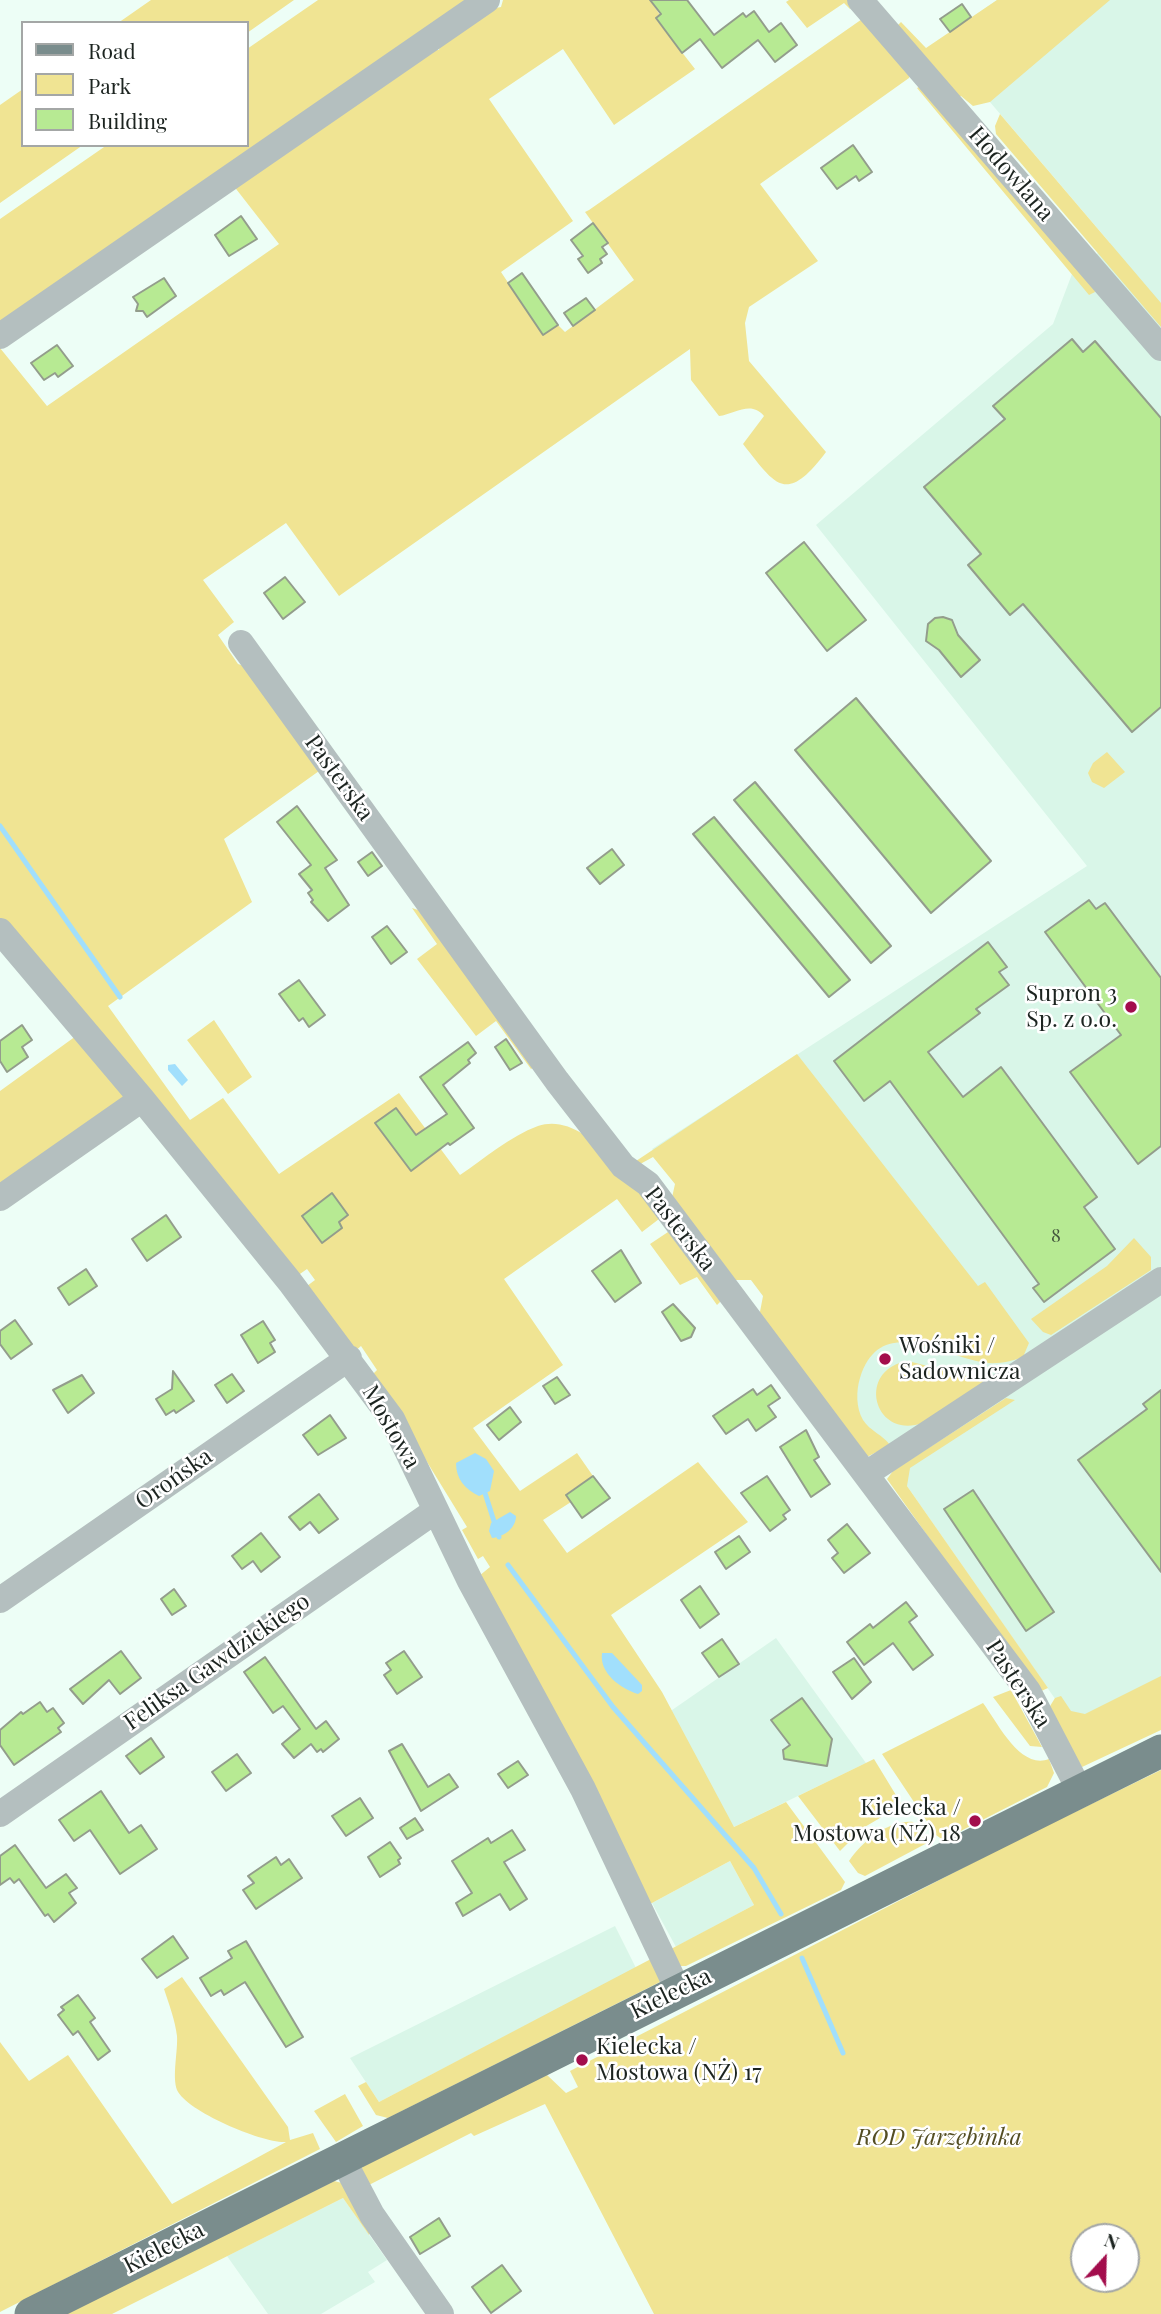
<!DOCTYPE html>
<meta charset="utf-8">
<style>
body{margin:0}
#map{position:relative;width:1161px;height:2314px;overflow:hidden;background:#edfef6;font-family:"Playfair Display",serif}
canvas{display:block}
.legend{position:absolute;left:21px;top:21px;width:228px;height:126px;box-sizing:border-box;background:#fff;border:2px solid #a4a7a6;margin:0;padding:9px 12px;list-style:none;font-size:21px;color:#1c2420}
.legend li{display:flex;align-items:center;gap:14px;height:35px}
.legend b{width:35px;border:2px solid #a4a7a6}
.north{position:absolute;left:1070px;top:2223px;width:70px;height:70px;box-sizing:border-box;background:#fff;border:2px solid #a4a7a6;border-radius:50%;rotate:22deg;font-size:19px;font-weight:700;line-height:28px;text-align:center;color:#1c2420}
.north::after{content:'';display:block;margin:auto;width:24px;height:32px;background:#a30d4c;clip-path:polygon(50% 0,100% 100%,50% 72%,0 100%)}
</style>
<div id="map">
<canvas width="1161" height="2314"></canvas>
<ul class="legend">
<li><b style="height:9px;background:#7a8d8d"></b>Road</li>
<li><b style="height:19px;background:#f0e493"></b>Park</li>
<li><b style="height:19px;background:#b7ea93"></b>Building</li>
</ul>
<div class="north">N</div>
</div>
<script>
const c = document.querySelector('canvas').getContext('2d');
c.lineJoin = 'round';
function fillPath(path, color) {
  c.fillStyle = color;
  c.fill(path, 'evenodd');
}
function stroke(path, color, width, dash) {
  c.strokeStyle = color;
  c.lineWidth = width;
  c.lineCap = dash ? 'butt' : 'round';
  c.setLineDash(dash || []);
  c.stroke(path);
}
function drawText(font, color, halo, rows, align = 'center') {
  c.font = font + ' "Playfair Display",serif';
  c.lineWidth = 5;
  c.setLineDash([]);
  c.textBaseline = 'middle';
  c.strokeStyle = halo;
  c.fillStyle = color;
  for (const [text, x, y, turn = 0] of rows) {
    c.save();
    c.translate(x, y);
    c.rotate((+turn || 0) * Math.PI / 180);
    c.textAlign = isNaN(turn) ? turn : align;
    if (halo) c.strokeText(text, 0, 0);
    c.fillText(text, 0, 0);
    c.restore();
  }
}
fillPath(new Path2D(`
 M997,0H1161V1684L1087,1721L1067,1716L907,1486L652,1149L1087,866L816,525L1053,324L1072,274L1110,243L938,41Z
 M776,1638L866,1763L734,1827L649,1726Z
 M730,1861L754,1905L676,1947L652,1903Z
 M615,1926L636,1968L379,2102L350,2058Z
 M343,2198L387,2260L368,2272L375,2282L321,2314H268L227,2256Z`), '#d9f6e8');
fillPath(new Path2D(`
 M151,0H294L247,33V23H118Z
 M318,0H480L0,330V219L107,145H247V49Z
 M503,0H650L660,15L656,19L695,69L614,125L563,49L489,99L573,221L501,272L543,335L558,325L565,332L634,280L585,212L589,210L865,17L911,73L909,78L760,184L818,261L749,307L745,323L749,361L826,452C786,505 776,486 743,444L764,416C751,400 735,414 719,416L691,380L690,349L339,596L286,523L203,580L234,622L218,635L238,664L244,666L326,766L224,839L252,902L108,1006L190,1120L223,1098L279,1174L399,1093L460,1175C484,1159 510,1136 538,1126C587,1110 633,1186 659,1219L642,1232L617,1199L504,1279L563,1365L473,1428L520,1491L577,1453L593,1476L566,1494L571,1502L543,1520L567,1553L698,1462L748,1522L611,1615L662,1692L734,1827L786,1802L845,1882L841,1890L686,1966H680L671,1949L754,1905L730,1861L652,1903H646L479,1576L490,1567L483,1556L478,1559L462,1530L467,1527L373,1374L377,1370L361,1346L353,1353L307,1286L315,1280L307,1269L297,1276L0,918V348L47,406L279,244L233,185L428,49L439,50L440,44L486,10L501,7Z
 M789,0H849L853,4L850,9L844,3L807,28L786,2Z
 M997,0H1110L990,102L973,106L961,96L958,97L897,26L901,22L926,48Z
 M921,86L1094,287L1095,292L1089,295L917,88Z
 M23,89V145H83L0,203V105Z
 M1000,114L1161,303V327L996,134L995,126Z
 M1107,752L1125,772L1104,788L1092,782L1088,773L1093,763Z
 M412,908L418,910L538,1065L531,1069L496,1021L476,1036L417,959L437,944Z
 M214,1020L252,1077L228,1094L187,1040Z
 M76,1036L127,1097L0,1186V1091Z
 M797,1054L978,1286L985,1282L1029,1343L1023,1357C1010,1362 995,1365 981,1362C939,1354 880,1314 860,1378C856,1391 856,1408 863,1420C870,1431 883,1435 890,1445L867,1457L759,1317L763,1296L751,1280H733L671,1202L675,1184L653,1157L633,1168L630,1165Z
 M668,1232L721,1301L717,1305L697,1277L680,1285L650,1244Z
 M1134,1238L1151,1257V1270L1051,1335L1043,1332L1031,1319L1107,1266Z
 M908,1361L982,1380L984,1383C967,1394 934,1422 915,1425C872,1433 858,1369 908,1361Z
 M1006,1398L1015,1400L910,1468L907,1486L1048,1688L1039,1692L887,1479L893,1471Z
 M1161,1676V1730L1082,1767L1047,1711L1055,1698L1061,1696L1071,1711L1085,1714Z
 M1011,1690L1042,1747L1030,1746L993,1697Z
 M983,1703C998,1723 1020,1770 1049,1759L1054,1773L1047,1787L943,1840L936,1835L882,1754Z
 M874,1759L902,1805L863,1828L840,1851L798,1796Z
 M1161,1770V2314H654L545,2104L474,2136L471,2133L365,2187L360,2172L363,2166L546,2074L566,2093L578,2087L570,2071L1009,1844ZM1084,2237H1126V2279H1084Z
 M913,1822L927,1843L865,1876L858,1873L849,1861C862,1842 888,1820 913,1822Z
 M649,1960H654L660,1982L388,2118L376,2115L358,2086L366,2082L379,2102Z
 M182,1977L288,2127L290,2140L313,2133L320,2149L0,2312V2042L29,2081L68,2055L172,2204L286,2142C265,2144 187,2112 177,2090C172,2076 178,2051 177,2036C175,2020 169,2004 164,1989Z
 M345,2094L363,2126L336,2142L314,2111Z
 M334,2181L342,2183L372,2227L369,2235L343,2198L112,2314H66Z`), '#f0e493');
fillPath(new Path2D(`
 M175,1064L188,1080L182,1086L168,1070V1065Z
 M475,1453L486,1459L494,1471L490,1491L479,1496C465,1489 456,1479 456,1463Z
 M510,1512L516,1516C516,1528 504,1537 492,1538L489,1531L491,1523Z
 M602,1653H612L642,1685V1691L638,1694C621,1689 599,1673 602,1653Z`), '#a1dffc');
stroke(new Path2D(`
 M0,826L120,997
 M485,1493L499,1537
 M508,1565L613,1707L754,1868L781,1914
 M802,1958L843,2053`), '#a1dffc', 5);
const building = new Path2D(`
 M650,0H687L714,35L743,13L746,17L754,11L769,32L781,23L797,45L775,62L758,40L722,68L700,39L682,53L656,18L661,14Z
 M962,4L971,17L950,32L940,19Z
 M853,145L872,172L859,181L856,176L837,189L821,168Z
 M241,216L257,239L229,256L215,235Z
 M593,223L608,243L602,247L607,254L600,259L602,263L588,273L578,259L583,256L571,240Z
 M522,273L558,325L543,335L508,283Z
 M164,278L176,296L147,317L143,311H136L138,304L133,297Z
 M586,298L595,310L573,326L564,313Z
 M1072,339L1083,352L1095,341L1161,418V707L1132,732L1023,604L1010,615L968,565L981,554L924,487L1005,419L993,406Z
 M57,345L73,366L58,377L55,373L44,380L31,363Z
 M804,542L866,620L827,651L766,573Z
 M285,577L305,602L283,619L264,593Z
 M943,617L952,620L958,635L980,660L961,677L939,650L926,641L928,624L935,618Z
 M856,698L991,861L931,913L795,750Z
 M755,782L891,946L871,963L734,800Z
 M297,806L337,860L325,868L349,905L328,921L311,902L313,900L308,893L312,890L299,874L311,865L277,822Z
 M714,817L850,980L829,997L693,834Z
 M612,849L624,865L600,884L587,868Z
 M372,852L382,866L368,876L358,862Z
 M1089,900L1096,909L1105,903L1161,978V1146L1138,1164L1070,1072L1121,1035L1045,932Z
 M387,926L407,952L391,964L372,937Z
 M988,942L1007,967L999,972L1009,985L976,1009L980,1013L928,1052L963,1097L1001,1067L1097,1197L1084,1207L1115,1249L1044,1302L1033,1288L1039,1284L890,1081L864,1101L834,1061Z
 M299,980L325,1015L309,1027L303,1018L299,1021L279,994Z
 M22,1025L32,1040L22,1047L28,1057L7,1072L0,1061V1041Z
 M506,1039L522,1063L510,1070L495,1047Z
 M468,1042L476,1053L468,1060L470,1063L443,1085L474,1128L450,1145L448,1143L411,1171L375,1123L396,1108L416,1135L447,1114L420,1077Z
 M332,1193L348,1215L339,1222L342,1228L322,1243L302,1216Z
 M166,1215L181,1237L147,1261L132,1239Z
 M621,1250L641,1283L615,1302L592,1271Z
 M86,1269L97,1286L69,1305L58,1288Z
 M673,1304L695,1328L691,1337L681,1341L662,1312Z
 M15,1320L32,1344L11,1359L0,1344V1331Z
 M263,1321L275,1340L270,1343L275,1352L258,1363L241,1335Z
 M173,1371L194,1401L176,1413L174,1410L166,1415L156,1399L172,1389Z
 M232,1374L244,1391L227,1403L215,1385Z
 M82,1375L94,1393L68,1413L53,1390Z
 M557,1377L570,1395L555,1404L543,1386Z
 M771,1385L780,1398L768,1406L776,1417L756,1431L748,1419L726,1434L713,1416L753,1389L757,1395Z
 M1161,1390V1572L1078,1460L1147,1409L1143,1404Z
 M510,1407L521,1422L499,1440L487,1425Z
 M330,1415L346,1438L318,1455L303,1435Z
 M806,1430L819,1457L814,1460L830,1484L811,1497L780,1447Z
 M593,1476L610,1498L582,1518L566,1495Z
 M767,1476L790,1510L783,1515L786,1519L770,1531L741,1493Z
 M973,1490L1054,1612L1026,1631L944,1509Z
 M319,1494L338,1519L319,1533L310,1522L300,1530L289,1517Z
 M847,1524L870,1553L844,1573L832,1558L838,1553L828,1540Z
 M261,1533L280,1557L261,1572L253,1561L242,1569L232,1556Z
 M739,1536L750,1552L726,1569L715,1552Z
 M700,1586L719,1614L700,1628L681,1600Z
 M174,1589L186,1606L172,1615L161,1599Z
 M906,1602L917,1616L909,1622L933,1655L913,1670L893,1643L864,1665L847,1642L870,1624L873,1628Z
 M722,1639L739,1664L719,1677L702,1653Z
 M121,1651L141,1678L120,1694L109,1680L83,1704L70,1689Z
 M404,1651L422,1677L397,1694L384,1675L391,1670L386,1663Z
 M265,1657L316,1729L326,1721L339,1739L323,1752L321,1749L317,1752L311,1744L294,1758L282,1744L300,1729L283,1706L273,1713L244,1672Z
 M854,1658L871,1682L852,1699L833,1672Z
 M802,1698L832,1739L827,1766L784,1759L783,1750L790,1745L771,1720Z
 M40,1702L47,1712L53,1708L64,1723L58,1728L61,1732L14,1765L0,1745V1730L21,1712L23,1714Z
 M151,1738L164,1757L140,1774L126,1756Z
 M402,1744L428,1787L449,1774L458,1787L421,1811L389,1751Z
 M237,1754L251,1773L226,1791L212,1772Z
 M518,1761L528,1775L508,1788L498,1774Z
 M101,1791L129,1833L141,1825L157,1849L120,1874L90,1830L74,1841L59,1820Z
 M360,1798L373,1818L346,1836L332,1816Z
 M415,1818L423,1830L407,1839L400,1828Z
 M512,1830L525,1850L504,1862L527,1899L510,1910L500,1894L463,1916L456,1903L472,1893L452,1861L488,1838L491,1843Z
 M390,1842L401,1858L398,1860L400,1864L380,1877L368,1857Z
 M15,1845L46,1888L66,1874L77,1888L69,1893L76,1903L54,1922L48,1914L45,1916L19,1879L14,1883L10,1878L0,1885V1856Z
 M276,1857L281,1865L289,1859L302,1878L256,1909L243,1890L254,1883L248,1876Z
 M173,1936L188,1958L157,1978L142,1959Z
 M246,1941L303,2037L286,2047L245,1982L224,1995L221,1990L211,1996L200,1978L232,1958L228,1951Z
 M78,1995L95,2018L90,2022L110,2051L98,2060L78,2031L73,2035L58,2015L64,2010L61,2007Z
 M439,2218L450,2236L420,2254L410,2237Z
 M502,2265L521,2291L491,2313L472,2287Z`);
fillPath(building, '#b7ea93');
stroke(building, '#939d8c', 2);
stroke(new Path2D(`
 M860,0L1161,348
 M0,336L487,0
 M241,643L557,1081L623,1166L648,1184L1028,1691L1080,1791
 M0,931L142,1099L290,1282L392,1419L470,1581L583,1789L678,1990
 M0,1198L142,1099
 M866,1474L1161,1280
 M0,1600L349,1358
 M0,1814L435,1511
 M342,2158L372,2215L441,2314`), '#b4bfbf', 26);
stroke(new Path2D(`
 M31,2314L1161,1751`), '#7a8d8d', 33);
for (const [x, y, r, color] of [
 [1131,1007,7,"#a30d4c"],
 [885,1359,7,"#a30d4c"],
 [975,1821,7,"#a30d4c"],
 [582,2060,7,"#a30d4c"]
]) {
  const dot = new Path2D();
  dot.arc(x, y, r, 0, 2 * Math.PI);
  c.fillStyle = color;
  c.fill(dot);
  stroke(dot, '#fff', 2.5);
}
drawText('19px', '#43563d', null, [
 ["8",1056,1236]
]);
drawText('23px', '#1c2420', '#fff', [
 ["Hodowlana",1011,174,49],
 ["Pasterska",339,778,54],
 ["Pasterska",680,1229,52],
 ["Mostowa",391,1427,60],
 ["Orońska",174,1479,-35],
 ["Feliksa Gawdzickiego",217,1662,-35],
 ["Pasterska",1018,1684,57],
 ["Kielecka",671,1994,-26],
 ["Kielecka",164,2248,-27]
]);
drawText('23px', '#1c2420', '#fff', [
 ["Supron 3",1117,994],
 ["Sp. z o.o.",1117,1020],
 ["Wośniki /",899,1346,"left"],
 ["Sadownicza",899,1372,"left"],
 ["Kielecka /",961,1808],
 ["Mostowa (NŻ) 18",961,1834],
 ["Kielecka /",596,2047,"left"],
 ["Mostowa (NŻ) 17",596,2073,"left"]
], 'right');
drawText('italic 23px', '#544e23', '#fff', [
 ["ROD Jarzębinka",939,2138]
]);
</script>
